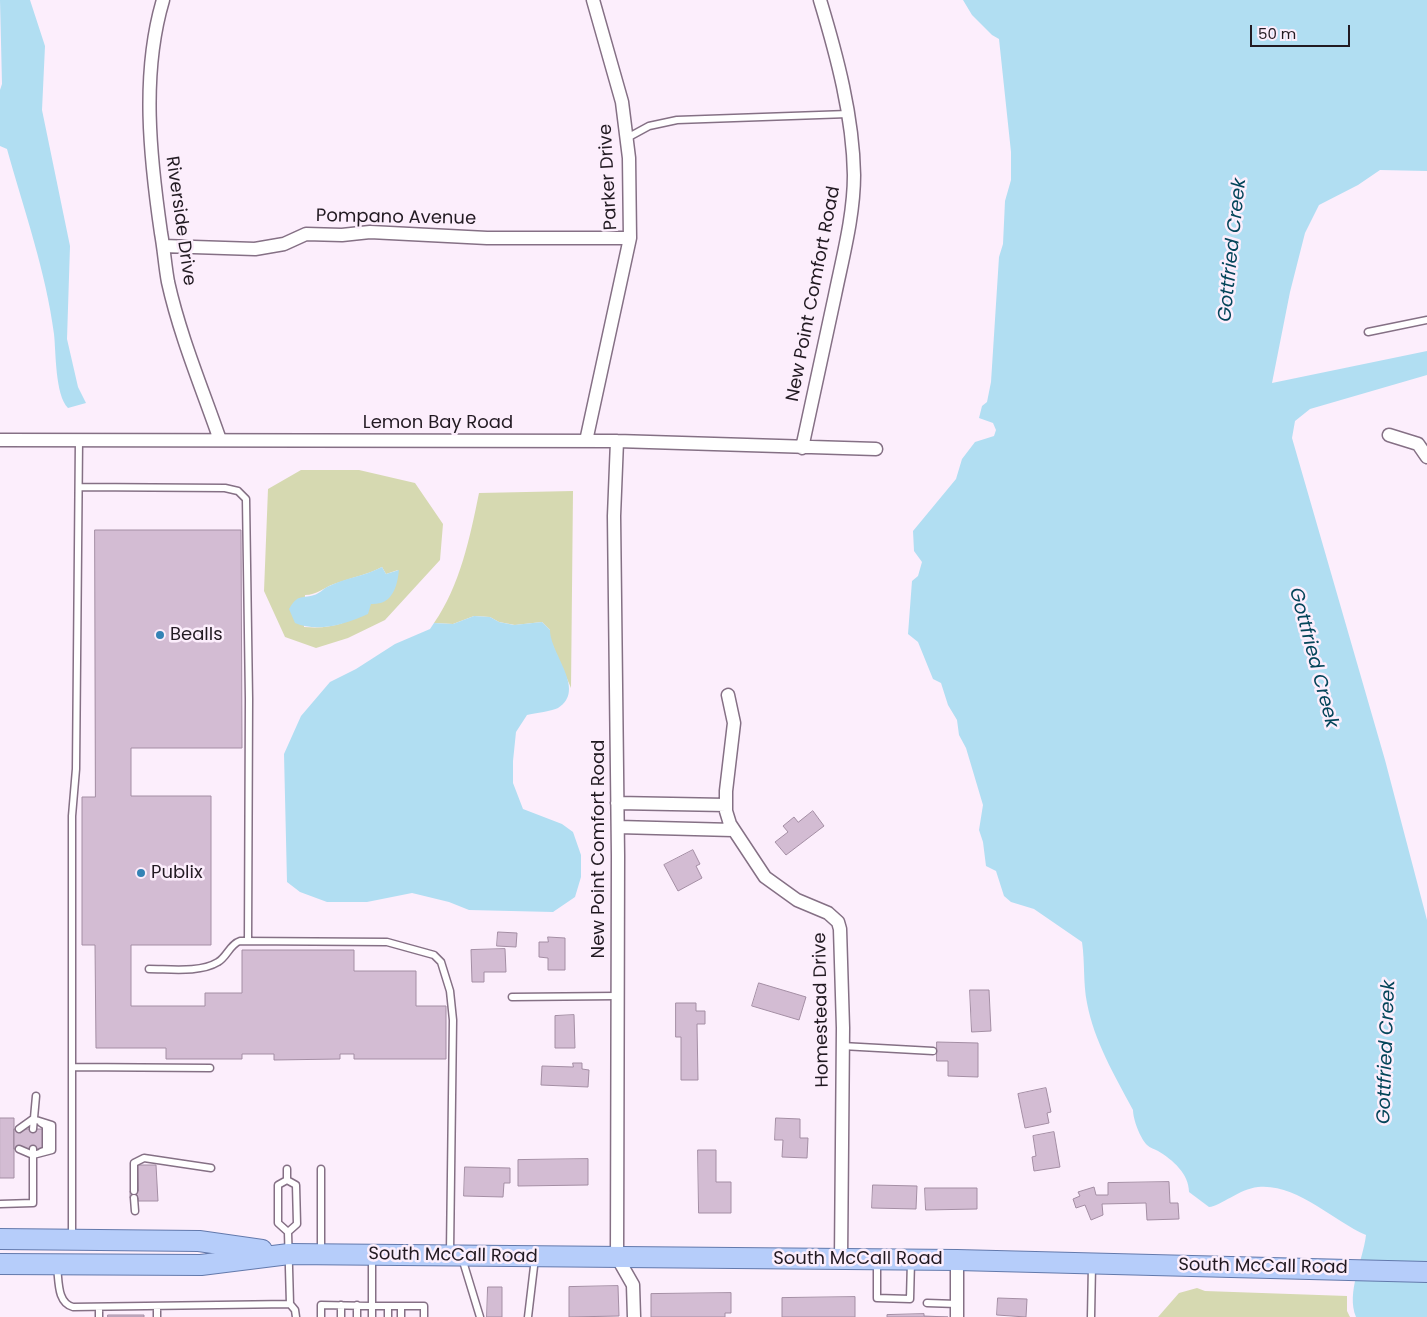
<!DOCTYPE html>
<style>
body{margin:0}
#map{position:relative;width:1427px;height:1317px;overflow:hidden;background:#fceefc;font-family:Poppins,sans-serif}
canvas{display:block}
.scale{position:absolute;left:1250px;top:25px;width:100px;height:22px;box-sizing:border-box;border:2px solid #221a22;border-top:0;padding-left:6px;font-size:15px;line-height:18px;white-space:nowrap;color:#221a22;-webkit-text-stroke:4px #fceefc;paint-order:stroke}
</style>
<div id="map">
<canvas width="1427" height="1317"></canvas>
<div class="scale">50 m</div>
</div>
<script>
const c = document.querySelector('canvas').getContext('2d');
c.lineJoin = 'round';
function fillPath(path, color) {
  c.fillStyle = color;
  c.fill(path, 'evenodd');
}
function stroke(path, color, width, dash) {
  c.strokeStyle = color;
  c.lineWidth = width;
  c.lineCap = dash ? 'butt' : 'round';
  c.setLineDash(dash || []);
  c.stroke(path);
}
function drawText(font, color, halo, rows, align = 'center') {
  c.font = font + ' Poppins,sans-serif';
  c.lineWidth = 5;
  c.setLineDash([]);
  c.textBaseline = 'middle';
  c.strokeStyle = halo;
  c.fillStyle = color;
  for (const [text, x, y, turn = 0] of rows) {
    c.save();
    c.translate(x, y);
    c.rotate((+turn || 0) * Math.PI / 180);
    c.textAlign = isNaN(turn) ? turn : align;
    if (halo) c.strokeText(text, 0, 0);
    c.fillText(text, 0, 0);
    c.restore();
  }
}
fillPath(new Path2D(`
 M301,470H359L415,483L443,524L440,560L385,620L348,638L316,648L285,637L264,591L268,489ZM382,567L386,574L398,570C369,606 356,631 304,627L305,595C317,595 323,588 334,584C350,578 367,575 382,567Z
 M573,491L571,688L550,639V630L542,622L515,625L499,622L490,617L474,616L453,624L434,623C460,586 470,537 479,493Z
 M1197,1288L1205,1291L1347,1296V1311L1350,1317H1158L1179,1293Z`), '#d6d9b1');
fillPath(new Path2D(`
 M0,0H30L45,46L42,110L70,246L67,339L78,387L86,403L68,408C55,395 56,352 54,334C46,272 24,210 7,149L0,146V90L2,84Z
 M963,0H1427V171L1380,170L1358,185L1319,205L1305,233L1290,292L1272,383L1427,351V375L1310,409L1295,421L1292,438L1385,760L1427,920V1317H1356C1346,1292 1363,1261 1366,1235C1332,1220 1296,1183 1258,1187C1239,1189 1221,1206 1209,1207L1189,1192C1189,1174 1173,1160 1158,1151C1155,1149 1150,1148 1147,1145C1140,1138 1133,1119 1133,1110C1115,1076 1094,1041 1087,1003C1083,983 1085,962 1082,942L1034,909L1011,902L1004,896L996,871L986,866L983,842L979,830L983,805L966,748L959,735L957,720L948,705L941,683L933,679L918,642L908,634L912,581L918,576L922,562L914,551L913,531L956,479L962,459L975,442L994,436L996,430L993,423L979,418L982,406L987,402L991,382L999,257L1003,244L1005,201L1011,180V152L999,39L992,35L972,15Z
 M382,567L386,574L399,570C397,588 392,605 371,604L368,614C346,624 318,633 295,623L289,609C298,594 300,599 314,595C319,594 323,589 327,587C345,578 365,576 382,567Z
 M474,616L490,617L499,622L514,625L542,622L550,630C550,654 587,690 558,708C553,711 535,713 527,715L516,732L513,761V783L523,809L562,824L573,832L581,855V877L575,897L553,912L469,910L449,902L412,893L367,902H327L300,892L287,882L284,754L301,716L330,682L356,669L395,644L430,629L434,623L453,624Z`), '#b1def2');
const building = new Path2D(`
 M95,530H241L242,748H131V796H211V945H131V1006H205V993H242V950H354V971H416V1006H446V1059H354V1054H340V1059L274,1060V1054H242V1059H166V1048H96L95,945H82V797H95Z
 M813,811L824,826L786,855L775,842L788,832L783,826L794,817L798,822Z
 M693,850L700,864L696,866L702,878L678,891L664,865Z
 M498,932L517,933L516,947L497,946Z
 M548,937L565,938V970H548V958L539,957V942H548Z
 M505,949L506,972H484V982H472L471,950Z
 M759,983L806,997L799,1020L752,1006Z
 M970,990H989L991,1031L972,1032Z
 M676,1003H696V1011H705V1024H697L698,1080H681V1037H676Z
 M574,1015L575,1048H555V1016Z
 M937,1042L978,1043V1077L948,1076V1061H937Z
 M573,1063H582V1069L589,1070L588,1087L541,1085L542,1066L573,1067Z
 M1046,1088L1051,1112L1047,1113L1049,1123L1025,1128L1018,1094Z
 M0,1118H14V1178H0Z
 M776,1118L800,1119V1138H808L807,1158L782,1157L783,1140H775Z
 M14,1129H45V1149H14Z
 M1054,1132L1060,1167L1034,1171L1032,1157L1036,1156L1033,1136Z
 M698,1150H716V1182H731V1213H699Z
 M588,1159V1185L518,1186V1160Z
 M138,1165H156L158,1201H138V1198H130V1191H138Z
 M465,1167L510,1168V1183H504L503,1197L464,1196Z
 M1169,1182L1170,1203H1178L1179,1219L1147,1220L1146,1203L1102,1204L1103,1215L1091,1220L1085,1205L1076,1208L1073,1199L1080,1196L1078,1192L1094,1187L1096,1195H1108V1183Z
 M873,1185L917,1186L916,1209L872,1208Z
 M925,1188H977V1209L926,1210Z
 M618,1286L619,1316L569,1317V1287Z
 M488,1287H502V1317H487Z
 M731,1293V1313H725V1317H651V1294Z
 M855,1297V1317H782V1298Z
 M998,1298L1027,1299L1026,1317L997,1315Z
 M924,1314V1316L948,1317H887V1315Z
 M108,1315H144V1317H108Z`);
fillPath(building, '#d3bcd3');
stroke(building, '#a48ea4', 1);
const service = new Path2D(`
 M627,138L649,126L677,120L848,114
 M1368,332L1427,320
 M79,487L225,488L238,491L246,499L249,699L248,941
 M149,969C170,969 200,973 218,962C227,957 230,944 240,941L387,942L434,955L441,962L450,991L453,1020L450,1252
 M512,997L617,996
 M842,1046L933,1051
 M72,1067L210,1068
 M41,1123L46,1126V1150L41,1152
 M19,1129L33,1119L52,1125V1150L33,1155L19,1149
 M33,1129L36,1096
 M287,1169V1180
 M287,1180L278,1185V1223L288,1232L290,1304L295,1310L296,1317
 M287,1180L296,1185L297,1224L288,1232
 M134,1191V1163L144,1158L211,1168
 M134,1198L135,1211
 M0,1204L33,1203V1149
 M72,1236V816L76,769L79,440
 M321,1253V1169
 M372,1256V1306H424V1317
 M462,1258L480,1317
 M877,1261V1298L910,1299L911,1261
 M57,1267C59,1281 57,1303 73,1307L290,1304
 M927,1303L957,1304
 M341,1305V1317
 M357,1305V1317
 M388,1306V1317
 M99,1307V1317
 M157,1307V1317
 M321,1317V1305L372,1306V1317
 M401,1317V1306
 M528,1317L535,1258
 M1091,1317L1092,1265`);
const minor = new Path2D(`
 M163,0C141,74 150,157 161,233C164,249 165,266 168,282C180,336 202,388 220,440
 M163,246L255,249L284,244L306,234L342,235L370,232L487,238H630
 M1389,435L1418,444L1427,457
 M0,440L617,441L876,449
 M586,441L630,238L629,158L622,102L593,0
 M617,441L614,516L618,856L617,1257L633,1285L634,1317
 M802,448C813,397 824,346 835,295C843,256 854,215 854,175C853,116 837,56 820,0
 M728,695L734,723L726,791V811L730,824L765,877L797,900L828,913L838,922L840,929L843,1028L841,1259
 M617,803L726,805
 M618,827L733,830
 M957,1317V1260`);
const primary = new Path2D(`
 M0,1239L199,1241L262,1250
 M0,1264L201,1265L289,1254L957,1260L1427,1272`);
stroke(service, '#857085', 9);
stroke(minor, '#857085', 15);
stroke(primary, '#6379ac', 22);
stroke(service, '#fff', 6);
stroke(minor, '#fff', 12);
stroke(primary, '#b6cdfa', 20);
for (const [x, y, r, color] of [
 [160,635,5,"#3483b5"],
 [141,873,5,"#3483b5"]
]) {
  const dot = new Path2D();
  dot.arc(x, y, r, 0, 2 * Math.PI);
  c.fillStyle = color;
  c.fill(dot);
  stroke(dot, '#fceefc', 2);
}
drawText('18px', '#221a22', '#fceefc', [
 ["Parker Drive",609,177,-93],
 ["Pompano Avenue",396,218,1],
 ["Riverside Drive",180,221,82],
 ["New Point Comfort Road",814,294,-79],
 ["Lemon Bay Road",438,423],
 ["New Point Comfort Road",599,849,-90],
 ["Homestead Drive",822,1010,-91],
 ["South McCall Road",453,1256,1],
 ["South McCall Road",858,1259],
 ["South McCall Road",1263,1267,1]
]);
drawText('18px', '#221a22', '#fceefc', [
 ["Bealls",170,635],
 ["Publix",151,873]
], 'left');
drawText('italic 19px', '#04455a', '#fceefc', [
 ["Gottfried Creek",1233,250,-84],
 ["Gottfried Creek",1313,658,75],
 ["Gottfried Creek",1387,1052,-88]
]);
</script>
